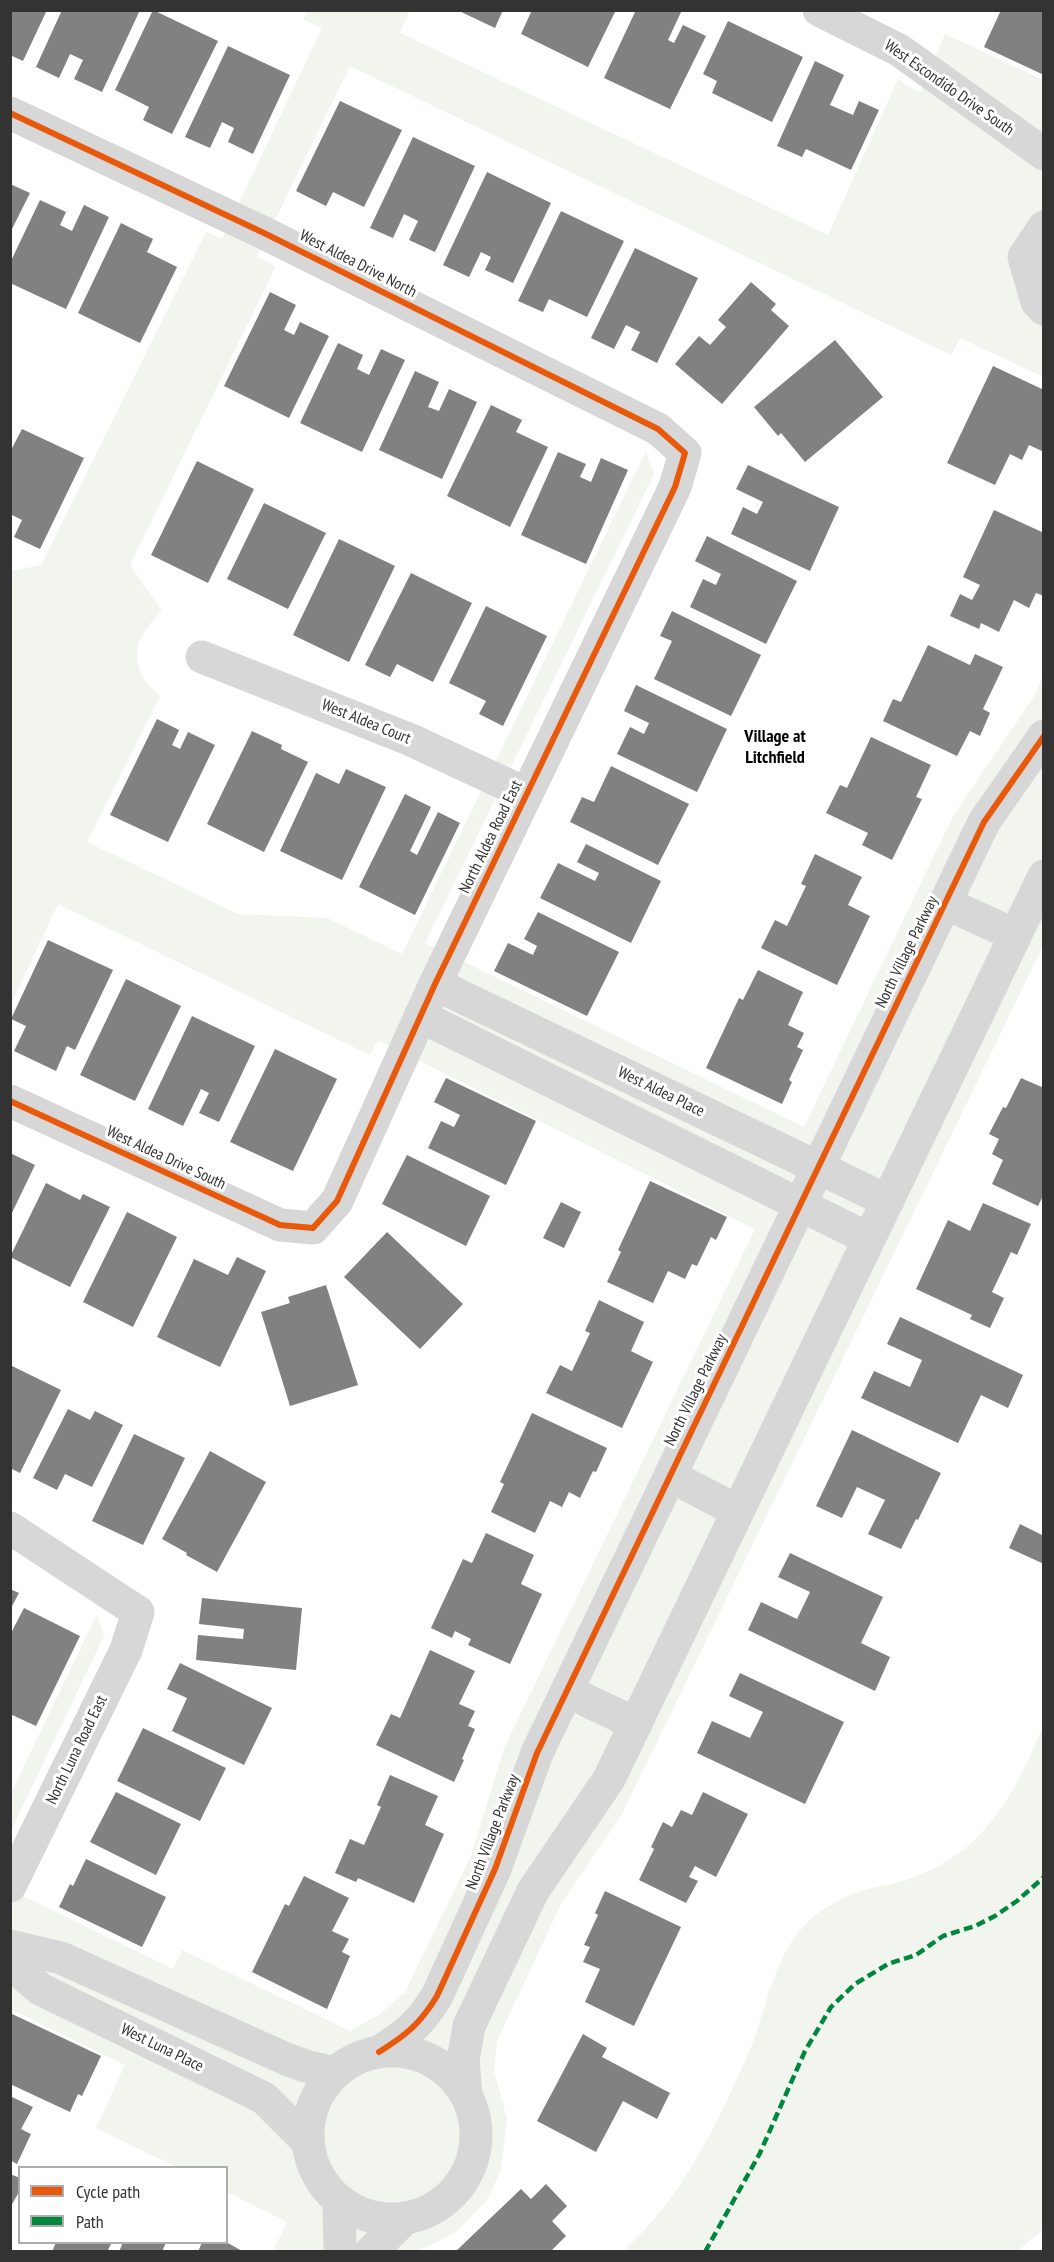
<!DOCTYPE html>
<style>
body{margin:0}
#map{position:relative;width:1054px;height:2262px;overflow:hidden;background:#fff;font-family:"PT Sans Narrow",sans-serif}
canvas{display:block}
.frame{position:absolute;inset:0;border:12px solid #333;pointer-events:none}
.legend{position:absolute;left:18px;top:2166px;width:210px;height:78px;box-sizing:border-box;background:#fff;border:2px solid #adadad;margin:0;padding:8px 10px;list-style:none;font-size:18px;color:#333}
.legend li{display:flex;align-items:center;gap:12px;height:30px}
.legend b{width:30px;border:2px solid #adadad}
</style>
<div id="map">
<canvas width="1054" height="2262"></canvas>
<div class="frame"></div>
<ul class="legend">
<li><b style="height:8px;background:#e8590c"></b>Cycle path</li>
<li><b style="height:8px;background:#00873e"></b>Path</li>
</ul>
</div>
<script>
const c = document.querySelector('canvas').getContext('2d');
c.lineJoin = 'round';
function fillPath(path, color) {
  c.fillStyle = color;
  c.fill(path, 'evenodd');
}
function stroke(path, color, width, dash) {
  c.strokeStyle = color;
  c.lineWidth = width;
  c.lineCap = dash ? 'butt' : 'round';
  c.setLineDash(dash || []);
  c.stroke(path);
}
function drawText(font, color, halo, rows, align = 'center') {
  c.font = font + ' "PT Sans Narrow",sans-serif';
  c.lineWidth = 6;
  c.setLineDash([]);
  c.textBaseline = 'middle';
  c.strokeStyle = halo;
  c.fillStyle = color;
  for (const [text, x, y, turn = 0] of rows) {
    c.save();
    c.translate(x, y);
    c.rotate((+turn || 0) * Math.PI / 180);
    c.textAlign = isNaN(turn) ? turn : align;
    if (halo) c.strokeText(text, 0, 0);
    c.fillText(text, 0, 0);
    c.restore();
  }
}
fillPath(new Path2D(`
 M307,11H410L400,33L828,235L898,79L920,93L945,34L1043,80V377L960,338L951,355L350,66L257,257L276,266L130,565L162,611C144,629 130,646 141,674C145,682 154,690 160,696L87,842L238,914L327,918L402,954L646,451L654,474L425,943L804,1127L953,816L1035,695L1043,676V946L622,1814L561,1904L497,2041L494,2071L507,2119L501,2169L488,2199L454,2234L418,2251H273L287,2222L227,2192L226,2168L176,2167L96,2128L125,2065L11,2009V1890L173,1969L182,1950L350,2031L380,2014L405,1992L471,1856L504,1748L755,1229L378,1040L370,1055L58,904L11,1005V571L41,565L206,232L222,239L322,28L303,19Z
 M97,1614L104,1636L11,1831V1793Z
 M1043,1726V2230L1017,2251H624C668,2209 695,2165 722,2111C732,2089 743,2067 752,2045C766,2008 773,1963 799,1932C817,1909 848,1893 876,1887C885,1885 894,1884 903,1881C983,1856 1013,1798 1043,1726Z`), '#f1f5ed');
fillPath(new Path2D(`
 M10,10H47L23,61L10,55Z
 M62,10H140L102,92L74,79L83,60L70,54L59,78L36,67Z
 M153,10L218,41L172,134L143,120L149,107L115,90Z
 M457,10H503L495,28Z
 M532,10H616L588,67L521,34Z
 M636,10H682L668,40L674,43L683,25L706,36L670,109L604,78Z
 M1001,10H1044V75L984,47Z
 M728,21L803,57L772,122L712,93L717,81L703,74Z
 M228,46L290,75L253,154L228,142L234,128L222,122L210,148L185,137Z
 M815,61L844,75L830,105L853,115L859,101L879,110L851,170L806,149L802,157L777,146Z
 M340,101L402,130L364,207L333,192L326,206L296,191Z
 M413,137L475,166L435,252L409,240L418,221L404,214L393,238L370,228Z
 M487,172L551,203L513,283L485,270L491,257L481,252L469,277L443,265Z
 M10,184L30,193L10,233Z
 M40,200L66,212L60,225L72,231L84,205L109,217L66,309L10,283V263Z
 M561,211L624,241L587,317L549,299L543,312L518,301Z
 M121,223L153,239L147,252L177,267L140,343L78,313Z
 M635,248L698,278L657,363L631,350L640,332L626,325L614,349L591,338Z
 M751,282L776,304L771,310L789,326L722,404L675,364L699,336L710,345L726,327L718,320Z
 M270,292L296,305L284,330L294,335L300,322L329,336L289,418L224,386Z
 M835,340L883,397L805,462L781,433L778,436L754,407Z
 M338,343L363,355L357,369L369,375L381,349L405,360L362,452L300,423Z
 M993,366L1044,390V447L1042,451L1029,445L1022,460L1010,454L995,485L947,463Z
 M415,371L439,382L428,407L439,411L449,389L477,402L442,479L379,450Z
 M491,405L522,420L516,432L548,447L510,527L447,496Z
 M22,429L84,458L40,549L14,537L22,520L10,514V452Z
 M558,452L586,464L580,477L591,482L601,458L628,470L586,564L521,535Z
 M197,461L254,489L208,583L151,555Z
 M748,465L839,507L810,571L731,534L743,507L757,514L763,502L736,489Z
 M264,503L326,533L288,609L227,579Z
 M994,510L1044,533V596L1036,593L1029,608L1014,600L999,632L981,623L979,629L950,616L960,594L972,600L980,585L963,577Z
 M707,536L797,581L766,644L690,607L703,579L716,585L721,574L695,561Z
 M339,539L395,566L349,662L293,635Z
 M411,573L472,603L433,682L397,664L390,677L365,665Z
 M486,606L547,636L503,726L479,714L486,701L449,683Z
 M672,611L761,655L731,716L654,679L672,641L660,636Z
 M928,645L970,665L975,654L1003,667L983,709L990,713L980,736L970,731L957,756L883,721L893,699L901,702Z
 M636,685L727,729L697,792L617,754L630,727L644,734L649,723L624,711Z
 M157,719L179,730L172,745L180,749L188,732L215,745L168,842L110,815Z
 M252,731L282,745L281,749L308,762L264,852L207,824Z
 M871,737L931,765L916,797L922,799L892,860L862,845L868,833L826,813L840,785L847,788Z
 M611,766L689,804L658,865L570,822L582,797L594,802Z
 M346,769L386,787L342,880L280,851L316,773L339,784Z
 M405,794L431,807L410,851L417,855L438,812L460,823L415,915L359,887Z
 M586,844L661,881L631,943L540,898L558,863L595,881L599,873L577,862Z
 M815,854L862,877L848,905L870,916L837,985L761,948L775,920L787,926L806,886L801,884Z
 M538,912L619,952L587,1016L494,971L508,943L533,955L537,946L524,939Z
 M48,940L113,970L75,1050L67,1046L56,1071L14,1051L26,1026L11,1019Z
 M758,970L803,992L788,1025L804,1033L797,1047L803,1050L789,1080L792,1082L782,1104L706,1068L739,998L743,1000Z
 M126,979L181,1006L135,1101L80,1075Z
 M192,1016L255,1046L219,1122L199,1113L209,1093L201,1089L183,1126L148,1109Z
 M275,1049L337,1079L293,1171L230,1142Z
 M446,1078L536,1121L506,1185L428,1148L441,1121L454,1127L460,1115L434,1102Z
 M1021,1078L1044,1088V1194L1038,1206L992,1184L1003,1160L992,1154L999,1139L989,1134L1003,1107L1006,1108Z
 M10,1153L35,1165L10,1217Z
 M407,1155L490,1196L466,1246L382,1204Z
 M650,1181L727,1217L716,1240L711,1237L697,1266L692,1264L685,1279L668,1271L653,1303L607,1282L621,1252L618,1250Z
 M46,1183L80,1200L83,1194L110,1207L70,1287L10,1257Z
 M561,1202L581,1212L564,1248L543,1238Z
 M983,1203L1031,1224L1017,1255L1011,1252L992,1292L1004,1298L990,1328L970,1319L972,1315L916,1289L948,1220L970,1231Z
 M127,1212L177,1237L133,1327L83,1302Z
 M387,1232L463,1304L420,1349L344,1277Z
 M237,1257L266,1271L220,1367L157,1337L194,1259L228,1275Z
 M326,1285L358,1385L290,1406L261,1312L290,1303L288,1297Z
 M599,1300L644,1322L631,1351L653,1362L622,1428L546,1393L560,1365L572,1371L590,1333L585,1331Z
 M900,1317L1023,1375L1008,1408L981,1395L958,1443L861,1398L874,1371L910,1387L922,1360L887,1344Z
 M10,1365L61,1390L20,1473L10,1468Z
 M68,1409L90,1420L95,1411L123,1425L92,1487L65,1474L57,1490L33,1478Z
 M532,1413L607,1448L596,1472L593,1471L580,1498L569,1492L562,1507L550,1501L535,1533L491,1512L504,1484L500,1482Z
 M852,1430L941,1473L918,1520L916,1519L901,1549L868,1534L885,1500L857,1487L842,1518L816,1506Z
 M134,1434L185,1458L143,1545L92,1521Z
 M210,1451L266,1482L217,1572L186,1555L187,1553L162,1539Z
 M1020,1524L1044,1536V1564L1009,1548Z
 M486,1533L534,1555L521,1584L542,1594L510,1664L468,1645L471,1639L455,1631L452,1638L431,1628L463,1559L472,1563Z
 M790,1553L883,1597L861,1643L890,1657L875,1691L748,1630L761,1602L797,1619L810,1592L778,1577Z
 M10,1589L19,1593L10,1610Z
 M202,1598L302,1608L296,1670L196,1660L198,1635L243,1639L244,1629L199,1624Z
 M24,1608L80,1636L36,1726L10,1714V1635Z
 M430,1650L475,1671L459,1704L475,1711L468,1726L475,1729L462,1759L464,1760L454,1782L376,1745L391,1714L400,1718Z
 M180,1663L272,1708L244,1765L172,1731L187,1698L167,1689Z
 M740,1673L844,1722L805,1804L697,1753L712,1721L750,1738L763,1712L729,1696Z
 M143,1728L226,1768L200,1821L117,1781Z
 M390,1775L438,1796L425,1825L444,1834L414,1903L358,1878L356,1882L335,1873L350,1839L364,1845L381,1807L377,1805Z
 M116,1792L181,1824L156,1875L90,1842Z
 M703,1792L748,1814L716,1877L695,1866L689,1877L698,1881L686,1903L639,1880L654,1849L651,1847L663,1822L672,1827L681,1810L692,1815Z
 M86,1859L166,1897L142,1947L59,1907L70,1884L73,1886Z
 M304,1876L349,1898L332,1931L349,1939L342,1952L350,1956L327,2009L252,1972L285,1904L289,1906Z
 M605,1891L681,1927L634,2026L585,2002L600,1969L583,1962L590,1947L584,1945L598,1915L595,1913Z
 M10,2013L101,2056L82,2096L78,2094L70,2112L10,2084Z
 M583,2034L607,2048L602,2057L670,2093L657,2119L623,2101L596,2152L537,2121Z
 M10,2096L33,2107L21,2129L31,2134L17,2164L10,2160Z
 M10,2174L20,2178V2190L10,2208Z
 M546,2184L567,2206L552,2221L566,2236L550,2252H455L521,2189L531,2199Z
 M56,2242H112L107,2252H52Z
 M123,2242H166L162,2252H119Z
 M202,2242H226L244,2252H198Z`), '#818181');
stroke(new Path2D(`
 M819,10L899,50L1044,154
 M10,113L264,233L658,429L685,453L675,487L435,984L337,1201L313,1228L280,1225L10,1101
 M1024,257L1037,302L1044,309
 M1024,257L1044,227
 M202,657L411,740L527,794
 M945,903L1015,935
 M435,984L888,1201
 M420,1016L869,1239
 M670,1476L738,1511
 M10,1528L138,1612L126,1650L10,1886
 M567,1691L636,1724
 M10,1946L61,1958L284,2058L305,2066L335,2073
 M10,1963L40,1989L264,2098L307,2141
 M308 2135a84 84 0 1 1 168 0a84 84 0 1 1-168 0Z
 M379,2052C406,2035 420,2024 437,1996L495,1869L537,1753L984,822L1044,736
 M466,2094L463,2060L469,2026L533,1891L609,1779L1044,876
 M339,2201L340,2252
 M371,2252L404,2219`), '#d7d7d7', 33);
stroke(new Path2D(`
 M705,2252L760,2153L805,2051L831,2007L855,1984L888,1964L916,1955L943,1936L975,1926L995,1916L1017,1901L1044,1877`), '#00873e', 4.5, [9, 4.5]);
stroke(new Path2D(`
 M10,113L264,233L658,429L685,453L675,487L435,984L337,1201L313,1228L280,1225L10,1101
 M379,2052C406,2035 420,2024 437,1996L495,1869L537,1753L984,822L1044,736`), '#e8590c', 6);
drawText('16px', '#333', '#fff', [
 ["West Escondido Drive South",949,88,35],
 ["West Aldea Drive North",358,264,27],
 ["West Aldea Court",366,722,22],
 ["North Aldea Road East",491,837,-64],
 ["North Village Parkway",907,952,-64],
 ["West Aldea Place",661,1092,26],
 ["West Aldea Drive South",166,1158,25],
 ["North Village Parkway",696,1390,-64],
 ["North Luna Road East",77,1750,-64],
 ["North Village Parkway",493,1832,-69],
 ["West Luna Place",162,2048,26]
]);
drawText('bold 18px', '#000', '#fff', [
 ["Village at",775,737],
 ["Litchfield",775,758]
]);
</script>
